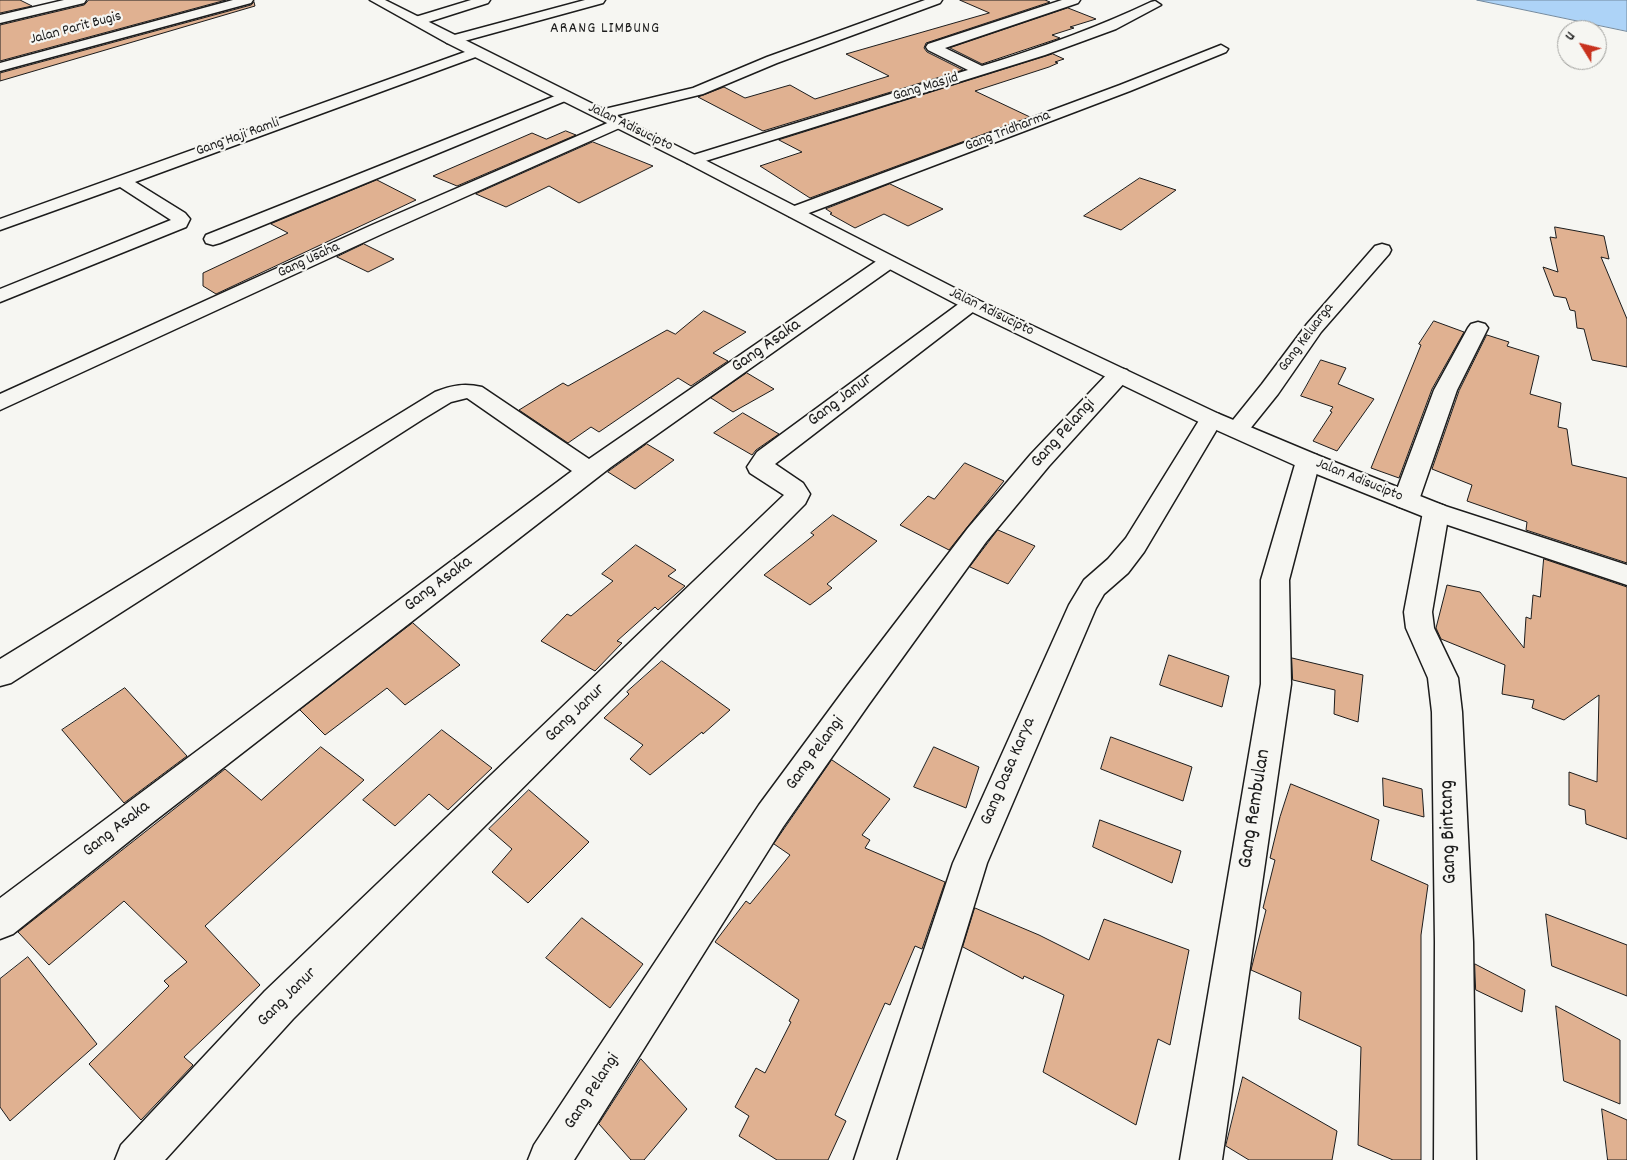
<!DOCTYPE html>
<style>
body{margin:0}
#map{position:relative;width:1627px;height:1160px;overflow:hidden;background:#f6f6f2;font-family:Dekko,sans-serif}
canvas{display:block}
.north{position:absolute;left:1557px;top:20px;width:50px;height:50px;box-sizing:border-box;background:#f6f6f2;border:1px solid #9f9f9c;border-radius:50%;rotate:306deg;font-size:14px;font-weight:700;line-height:20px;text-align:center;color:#1c1c1c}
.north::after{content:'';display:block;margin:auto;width:18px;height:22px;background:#c8321e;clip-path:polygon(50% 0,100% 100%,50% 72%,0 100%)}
</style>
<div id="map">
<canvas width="1627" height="1160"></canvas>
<div class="north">U</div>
</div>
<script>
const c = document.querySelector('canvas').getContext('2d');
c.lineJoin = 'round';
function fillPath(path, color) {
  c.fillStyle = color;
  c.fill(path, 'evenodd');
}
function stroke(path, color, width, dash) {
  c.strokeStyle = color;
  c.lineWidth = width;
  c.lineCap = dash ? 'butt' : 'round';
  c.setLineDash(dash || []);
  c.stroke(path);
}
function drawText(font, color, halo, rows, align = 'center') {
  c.font = font + ' Dekko,sans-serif';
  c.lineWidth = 4.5;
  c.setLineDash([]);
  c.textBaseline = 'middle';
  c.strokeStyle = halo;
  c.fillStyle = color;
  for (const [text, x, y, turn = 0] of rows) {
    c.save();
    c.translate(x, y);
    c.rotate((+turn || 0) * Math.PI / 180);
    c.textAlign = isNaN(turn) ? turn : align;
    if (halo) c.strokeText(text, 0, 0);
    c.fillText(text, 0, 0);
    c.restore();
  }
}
const water = new Path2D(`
 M1477,0H1627V31Z`);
fillPath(water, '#add3f7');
stroke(water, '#738a9f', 1);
const building = new Path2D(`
 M0,0H20L32,6L0,13Z
 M89,0H226L0,61V25L84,5Z
 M960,0H1045L1050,2L926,43L924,48L927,52L963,70L763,131L698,97L724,87L745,98L790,85L815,99L889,76L846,54L989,13Z
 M254,2L255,6L0,81V73L251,5Z
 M1068,8L1096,19L1070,27L1074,28L1052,35L1060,38L982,64L950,48Z
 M1053,54L1064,59L1055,62L1058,63L1049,67L975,91L1030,117L810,198L760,166L802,152L779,140Z
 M566,131L576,135L457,186L433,176L532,133L546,139Z
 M593,142L653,166L579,203L549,186L506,207L476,194Z
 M1140,178L1176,190L1121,230L1084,216Z
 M377,180L416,200L216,294L203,286V273L288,233L271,224Z
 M890,184L943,209L908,226L884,214L855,228L830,214L832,213L826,209Z
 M1555,227L1604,236L1609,259L1601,257L1627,319V367L1592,360L1584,329L1577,328L1575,311L1570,310L1566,298L1554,296L1543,267L1558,272L1550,237L1556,238Z
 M364,244L394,259L368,272L337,257Z
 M704,311L746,332L713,353L728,361L691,386L678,378L599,432L591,427L568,443L519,410L563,383L568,386L667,330L675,334Z
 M1434,321L1464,332L1432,389L1399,478L1371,468L1421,345L1419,344Z
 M1487,335L1509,342L1507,346L1539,356L1530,394L1561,403L1558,427L1567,429L1572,465L1627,478V563L1526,530L1527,522L1467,501L1472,485L1432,469L1459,391Z
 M1321,360L1346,368L1338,384L1374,399L1337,451L1313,441L1332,412L1330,411L1333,407L1301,396Z
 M747,373L774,389L733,412L711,398Z
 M743,413L779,434L756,450L752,455L714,433Z
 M647,444L674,460L635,489L608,472Z
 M965,463L1004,481L949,550L900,525L928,496L934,499Z
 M833,515L877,541L827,584L832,588L810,605L764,575L814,535L811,533Z
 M998,530L1035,546L1008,584L970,567Z
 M636,545L676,570L668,576L685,586L658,610L655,607L617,641L622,643L595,671L541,641L567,614L571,616L613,581L602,574Z
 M1544,559L1627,587V839L1586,824L1585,810L1569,805V772L1597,782L1599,695L1564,720L1532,708L1534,700L1502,694L1505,665L1441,639L1436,628L1447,585L1480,592L1524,648L1526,617L1531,619L1533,595L1540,597Z
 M413,623L460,665L405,705L387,688L325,735L300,710Z
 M1169,655L1229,676L1222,707L1160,685Z
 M1292,658L1363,675L1358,722L1334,714L1335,690L1293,680Z
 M662,661L730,710L703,734L702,732L650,775L630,759L643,745L604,718L629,694L627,692Z
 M125,688L187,756L124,803L62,730Z
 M442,730L492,768L448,810L429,794L395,826L363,800Z
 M1111,737L1192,767L1183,801L1101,769Z
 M321,747L364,780L205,926L260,985L184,1057L193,1065L141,1120L89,1064L169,986L164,981L187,962L124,901L49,965L18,932L225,769L261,800Z
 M934,747L979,767L966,808L914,787Z
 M832,760L890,799L862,835L870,840L865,848L945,882L922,949L915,946L890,1005L885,1003L835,1115L846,1121L828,1160H777L739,1136L749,1116L735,1107L756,1068L765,1073L791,1022L789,1021L799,1000L715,942L746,901L750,904L790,855L774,844Z
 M1383,778L1422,789L1424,817L1384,806Z
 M1291,784L1379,820L1371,860L1428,885L1421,935V1160H1393L1358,1145L1361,1047L1299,1019L1301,992L1251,970L1266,910L1263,908L1275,860L1270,858L1280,817Z
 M529,790L589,842L528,903L492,872L512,849L489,829Z
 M1100,820L1181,851L1172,883L1093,847Z
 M975,908L1039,935L1089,960L1104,919L1189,950L1170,1045L1158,1039L1136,1125L1043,1072L1064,995L1024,976L1023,979L963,947Z
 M1546,914L1627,945V996L1552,966Z
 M582,918L643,964L610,1008L546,958Z
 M28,957L97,1044L10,1121L0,1107V979Z
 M1475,964L1525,990L1522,1012L1476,990Z
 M1556,1006L1620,1040V1104L1564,1081Z
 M641,1059L687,1109L644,1160H631L599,1124Z
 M1243,1077L1337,1131L1332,1160H1249L1226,1146Z
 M1602,1109L1627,1120V1160H1608Z`);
fillPath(building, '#e0b191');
stroke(building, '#1c1c1c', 1);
const minor = new Path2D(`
 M64,0H86L84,3L0,23V15Z
 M233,0H253L251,3L0,71V63Z
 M471,0H490L488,3L422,24L417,25L411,21L412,18Z
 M585,0H605L603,3L457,43H447L445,40L447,37Z
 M925,0H942L940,3L777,63L703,94L601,119L596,117L593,114L596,111L693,88L767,57Z
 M1062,0H1080L1078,3L945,48L982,66C1040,48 1096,28 1151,2L1155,1L1161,5L1116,29L1045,55L699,163H687L685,160L687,157L968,70L928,50L926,47L928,44Z
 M1221,45L1228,49L1226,52L1130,91L801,216L795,217L789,216L786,212L789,208L1120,85Z
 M476,48L483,52L481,55L135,182L185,213L190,219L186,227L0,302V289L171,220L120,187L0,230V219Z
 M565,92L570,93L572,96L570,99L220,243L213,245L206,243L204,239L206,235Z
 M619,118L624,120L627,123L624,126L384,233L0,410V394L372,225Z
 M1382,244L1389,246L1391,250L1389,254L1321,332L1278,394L1245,435L1237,438L1229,435L1225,430L1229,425L1262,384L1307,324L1375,246Z
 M888,256L895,258L898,262L895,266L611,467L152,823L13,934L0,939V898L572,471L467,398L451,402L423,419L11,683L0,686V659L435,392C452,385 465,383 482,387L589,459L881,258Z
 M971,298L978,300L981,304L978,308L775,464L803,483L810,494L805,504L293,1019L165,1160H115L121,1145L265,991L784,495L750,473L747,467L757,452L964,300Z
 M1478,322L1485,324L1488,328L1457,390L1419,500L1415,506L1406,509L1397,506L1393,500L1434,390L1468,328L1471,324Z
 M1119,368L1127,370L1130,375L1127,380L1049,466L986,542L869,704L783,827L574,1160H528L534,1145L759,805L847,686L968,528L1031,454L1111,370Z
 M1211,412L1219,414L1223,419L1144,552L1128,573L1104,594L1096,608L987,863L896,1160H854L953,863L1069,605L1084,580L1108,559L1126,538L1203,414Z
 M1308,453L1317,455L1320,461L1289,580L1291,684L1222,1160H1180L1261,684V580L1296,461L1299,455Z
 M1436,503L1445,506L1449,512L1432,612L1434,628L1458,678L1462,712L1473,942L1476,1160H1434L1435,942L1432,712L1428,678L1406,628L1404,612L1423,512L1427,506Z`);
const secondary = new Path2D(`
 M370,0H385L699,157L978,300L1219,414L1317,455L1445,506L1627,565V585L1427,518L1299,467L1203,424L964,308L687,163L447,43Z`);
stroke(minor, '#1c1c1c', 3);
stroke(secondary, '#1c1c1c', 3);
fillPath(minor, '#f6f6f2');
fillPath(secondary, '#f6f6f2');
drawText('15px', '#1c1c1c', '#f6f6f2', [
 ["Jalan Parit Bugis",76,29,-15],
 ["Gang Masjid",926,88,-17],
 ["Jalan Adisucipto",630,128,26],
 ["Gang Tridharma",1008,132,-21],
 ["Gang Haji Ramli",238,138,-20],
 ["Gang Usaha",309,261,-25],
 ["Jalan Adisucipto",991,313,26],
 ["Gang Keluarga",1307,338,-53],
 ["Jalan Adisucipto",1359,481,22]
]);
c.letterSpacing = '1px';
drawText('16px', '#1c1c1c', '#f6f6f2', [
 ["ARANG LIMBUNG",605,30]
]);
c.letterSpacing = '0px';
drawText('18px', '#1c1c1c', '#f6f6f2', [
 ["Gang Asaka",767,347,-35],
 ["Gang Janur",841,401,-37],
 ["Gang Pelangi",1064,434,-48],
 ["Gang Asaka",439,585,-37],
 ["Gang Janur",576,714,-44],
 ["Gang Pelangi",816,754,-54],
 ["Gang Dasa Karya",1009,772,-67],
 ["Gang Asaka",117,830,-38],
 ["Gang Janur",288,998,-45],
 ["Gang Pelangi",593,1092,-57]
]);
drawText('21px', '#1c1c1c', '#f6f6f2', [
 ["Gang Rembulan",1256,809,-81],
 ["Gang Bintang",1450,832,-92]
]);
</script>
